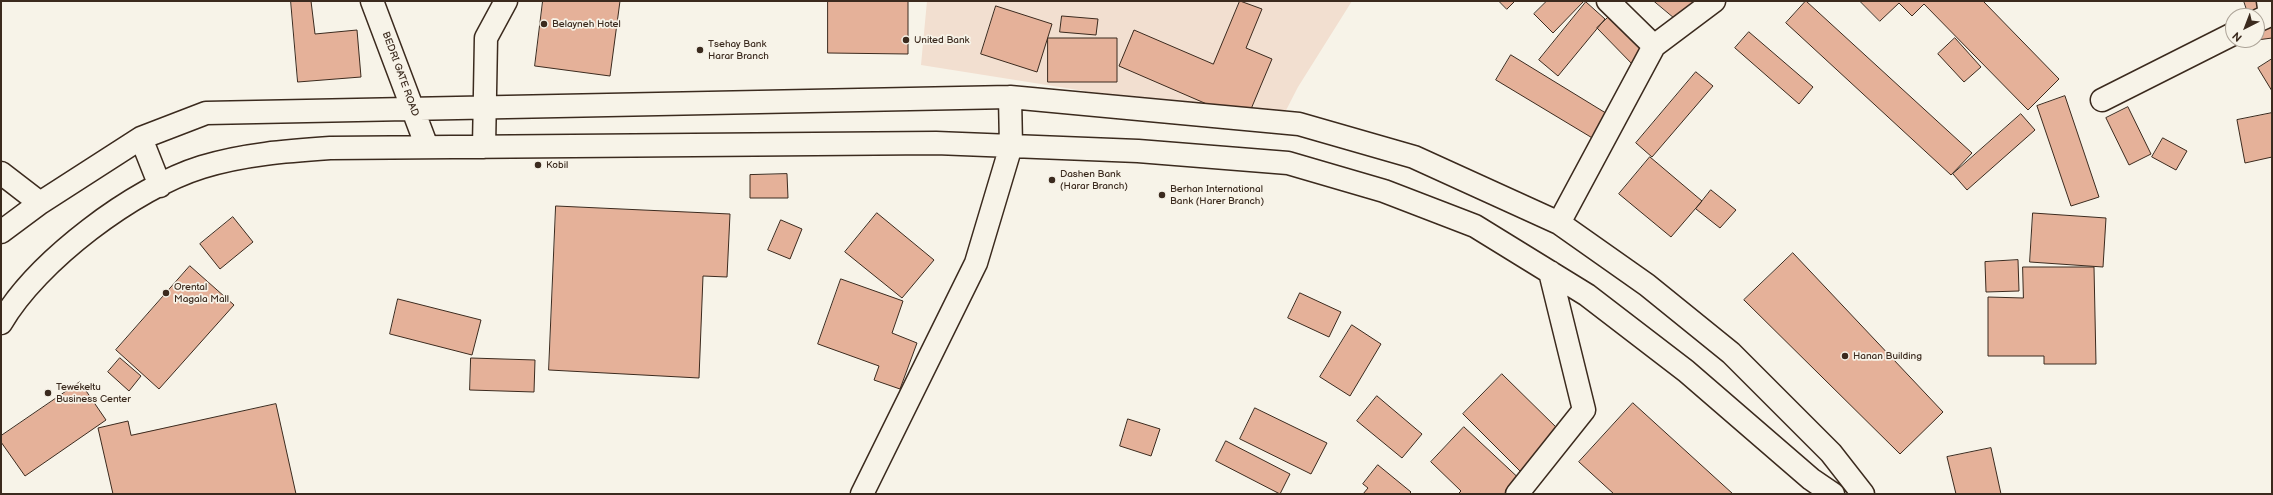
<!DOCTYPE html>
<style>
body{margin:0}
#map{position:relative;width:2273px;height:495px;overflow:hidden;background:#f7f3e8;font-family:"Balsamiq Sans",sans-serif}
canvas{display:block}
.frame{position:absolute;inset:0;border:2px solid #3b2a1e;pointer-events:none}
.north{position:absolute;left:2225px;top:8px;width:40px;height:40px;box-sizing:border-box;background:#f7f3e8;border:1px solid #aca397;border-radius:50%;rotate:222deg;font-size:11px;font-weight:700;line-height:16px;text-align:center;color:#3b2a1e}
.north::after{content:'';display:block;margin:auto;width:14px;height:18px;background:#3b2a1e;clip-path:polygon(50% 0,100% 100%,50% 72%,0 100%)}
</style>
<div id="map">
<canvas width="2273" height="495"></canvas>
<div class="frame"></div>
<div class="north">N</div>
</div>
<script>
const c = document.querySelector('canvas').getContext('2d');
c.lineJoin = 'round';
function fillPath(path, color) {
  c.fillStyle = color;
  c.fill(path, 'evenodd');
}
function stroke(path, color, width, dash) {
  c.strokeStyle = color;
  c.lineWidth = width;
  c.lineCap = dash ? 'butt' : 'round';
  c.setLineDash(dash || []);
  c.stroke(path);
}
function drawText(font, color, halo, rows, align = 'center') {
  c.font = font + ' "Balsamiq Sans",sans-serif';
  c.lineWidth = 3.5;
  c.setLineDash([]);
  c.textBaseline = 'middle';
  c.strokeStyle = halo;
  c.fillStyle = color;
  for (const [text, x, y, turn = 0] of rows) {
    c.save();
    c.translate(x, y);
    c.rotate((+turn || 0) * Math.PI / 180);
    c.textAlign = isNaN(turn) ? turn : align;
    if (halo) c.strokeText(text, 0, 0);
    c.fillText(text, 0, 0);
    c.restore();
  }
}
fillPath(new Path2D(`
 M927,1H1352L1298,87L1280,122L921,65Z`), '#f2dfd0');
const building = new Path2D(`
 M291,1H311L315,34L357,30L361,77L298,82Z
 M543,1H620L610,76L535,66Z
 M828,1H908V54L828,53Z
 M1240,1L1262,9L1246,48L1272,59L1246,121L1119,66L1134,30L1213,64Z
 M1499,1H1515L1507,9Z
 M1547,1H1584L1553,33L1534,14Z
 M1654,1H1714L1689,30Z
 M1806,1L1972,153L1951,175L1786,23Z
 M1860,1H1983L2059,79L2028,110L1924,4L1912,16L1899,3L1880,21Z
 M2244,1H2272V5L2248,13Z
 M1586,2L1605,19L1558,76L1539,60Z
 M996,6L1052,24L1037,72L981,54Z
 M1615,11L1653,49L1635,67L1597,28Z
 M2272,12V38L2257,40V16Z
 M1062,16L1098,19L1096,35L1060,32Z
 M1749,32L1813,87L1799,104L1735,48Z
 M1048,38H1117V82H1048Z
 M1955,38L1981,67L1964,82L1938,54Z
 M1511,55L1609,115L1594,139L1496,80Z
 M2272,59V91L2258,68Z
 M1696,72L1713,86L1652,157L1636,143Z
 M2065,96L2099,197L2071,206L2037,106Z
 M2128,107L2151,154L2129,165L2106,118Z
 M2272,113V157L2245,163L2237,120Z
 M2021,114L2035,130L1967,190L1953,174Z
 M2163,138L2187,151L2176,170L2152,157Z
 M1650,157L1702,201L1671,237L1619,194Z
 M787,174L788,198H750V175Z
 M1711,190L1736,210L1720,228L1696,209Z
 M556,206L730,214L727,277L703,276L699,378L549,370Z
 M877,213L934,260L902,298L845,252Z
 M2033,213L2106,218L2103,267L2030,262Z
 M233,217L253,242L220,269L200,244Z
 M781,220L802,229L790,259L768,250Z
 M1793,253L1943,412L1900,454L1744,300Z
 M2018,260L2019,291L1986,292L1985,262Z
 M190,266L234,305L159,389L116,350Z
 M2023,267H2094L2096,364H2044V356H1988V297L2023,298Z
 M841,279L903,301L892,333L917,343L900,389L874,380L879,366L818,344Z
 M1300,293L1341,312L1329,337L1288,318Z
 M398,299L481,320L472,355L390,334Z
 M1352,325L1381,344L1350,396L1320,377Z
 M120,358L141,376L129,391L108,372Z
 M471,358L535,360L534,392L470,390Z
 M1502,374L1560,431L1520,471L1463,414Z
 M80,382L106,420L25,476L1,442V436Z
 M1377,396L1422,434L1402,458L1357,421Z
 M1633,403L1733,494H1614L1579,462Z
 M276,404L296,494H113L98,428L128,421L131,435Z
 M1255,408L1327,443L1311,474L1240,439Z
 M1128,419L1160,429L1151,456L1120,446Z
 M1464,427L1525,484L1515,494H1458L1461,491L1431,462Z
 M1226,441L1290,474L1280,494L1216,461Z
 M1991,448L2001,494H1956L1947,457Z
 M1378,465L1411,492L1409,494H1363L1368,488L1363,484Z`);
fillPath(building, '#e5b199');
stroke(building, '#3b2a1e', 1);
const minor = new Path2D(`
 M372,1L427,147
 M1608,1L1654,46
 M2257,21L2270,15L2268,1
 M2102,100L2233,34
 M141,138L160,186
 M484,147L486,38L506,1
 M1,173L40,203
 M1559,223L1654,46L1714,1
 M1,232L40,203L141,138L206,113L1010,97L1299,124L1414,157L1559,223L1647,285L1731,353L1831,453L1863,494
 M1,323C37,261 134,188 202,167C244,154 288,151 331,148L936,143L1138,151L1288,163L1384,191L1475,226L1587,295L1686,371L1811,479L1833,494
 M862,494L976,263L1011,146L1010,97
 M1517,494L1584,410L1550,272`);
stroke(minor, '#3b2a1e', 25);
stroke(minor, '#f7f3e8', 22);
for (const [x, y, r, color] of [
 [544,24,4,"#3b2a1e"],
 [906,40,4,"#3b2a1e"],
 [700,50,4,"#3b2a1e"],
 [538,165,4,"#3b2a1e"],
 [1052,180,4,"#3b2a1e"],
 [1162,195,4,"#3b2a1e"],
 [166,293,4,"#3b2a1e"],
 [1845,356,4,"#3b2a1e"],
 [48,393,4,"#3b2a1e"]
]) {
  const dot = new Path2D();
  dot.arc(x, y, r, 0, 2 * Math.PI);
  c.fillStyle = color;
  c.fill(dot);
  stroke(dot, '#f7f3e8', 1.5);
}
drawText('10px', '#3b2a1e', '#f7f3e8', [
 ["Belayneh Hotel",552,24],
 ["United Bank",914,40],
 ["Tsehay Bank",708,44],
 ["Harar Branch",708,56],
 ["Kobil",546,165],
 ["Dashen Bank",1060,174],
 ["(Harar Branch)",1060,186],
 ["Berhan International",1170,189],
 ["Bank (Harer Branch)",1170,201],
 ["Orental",174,287],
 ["Magala Mall",174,299],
 ["Hanan Building",1853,356],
 ["Tewekeltu",56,387],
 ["Business Center",56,399]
], 'left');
drawText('10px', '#3b2a1e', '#f7f3e8', [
 ["BEDRI GATE ROAD",400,74,70]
]);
</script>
